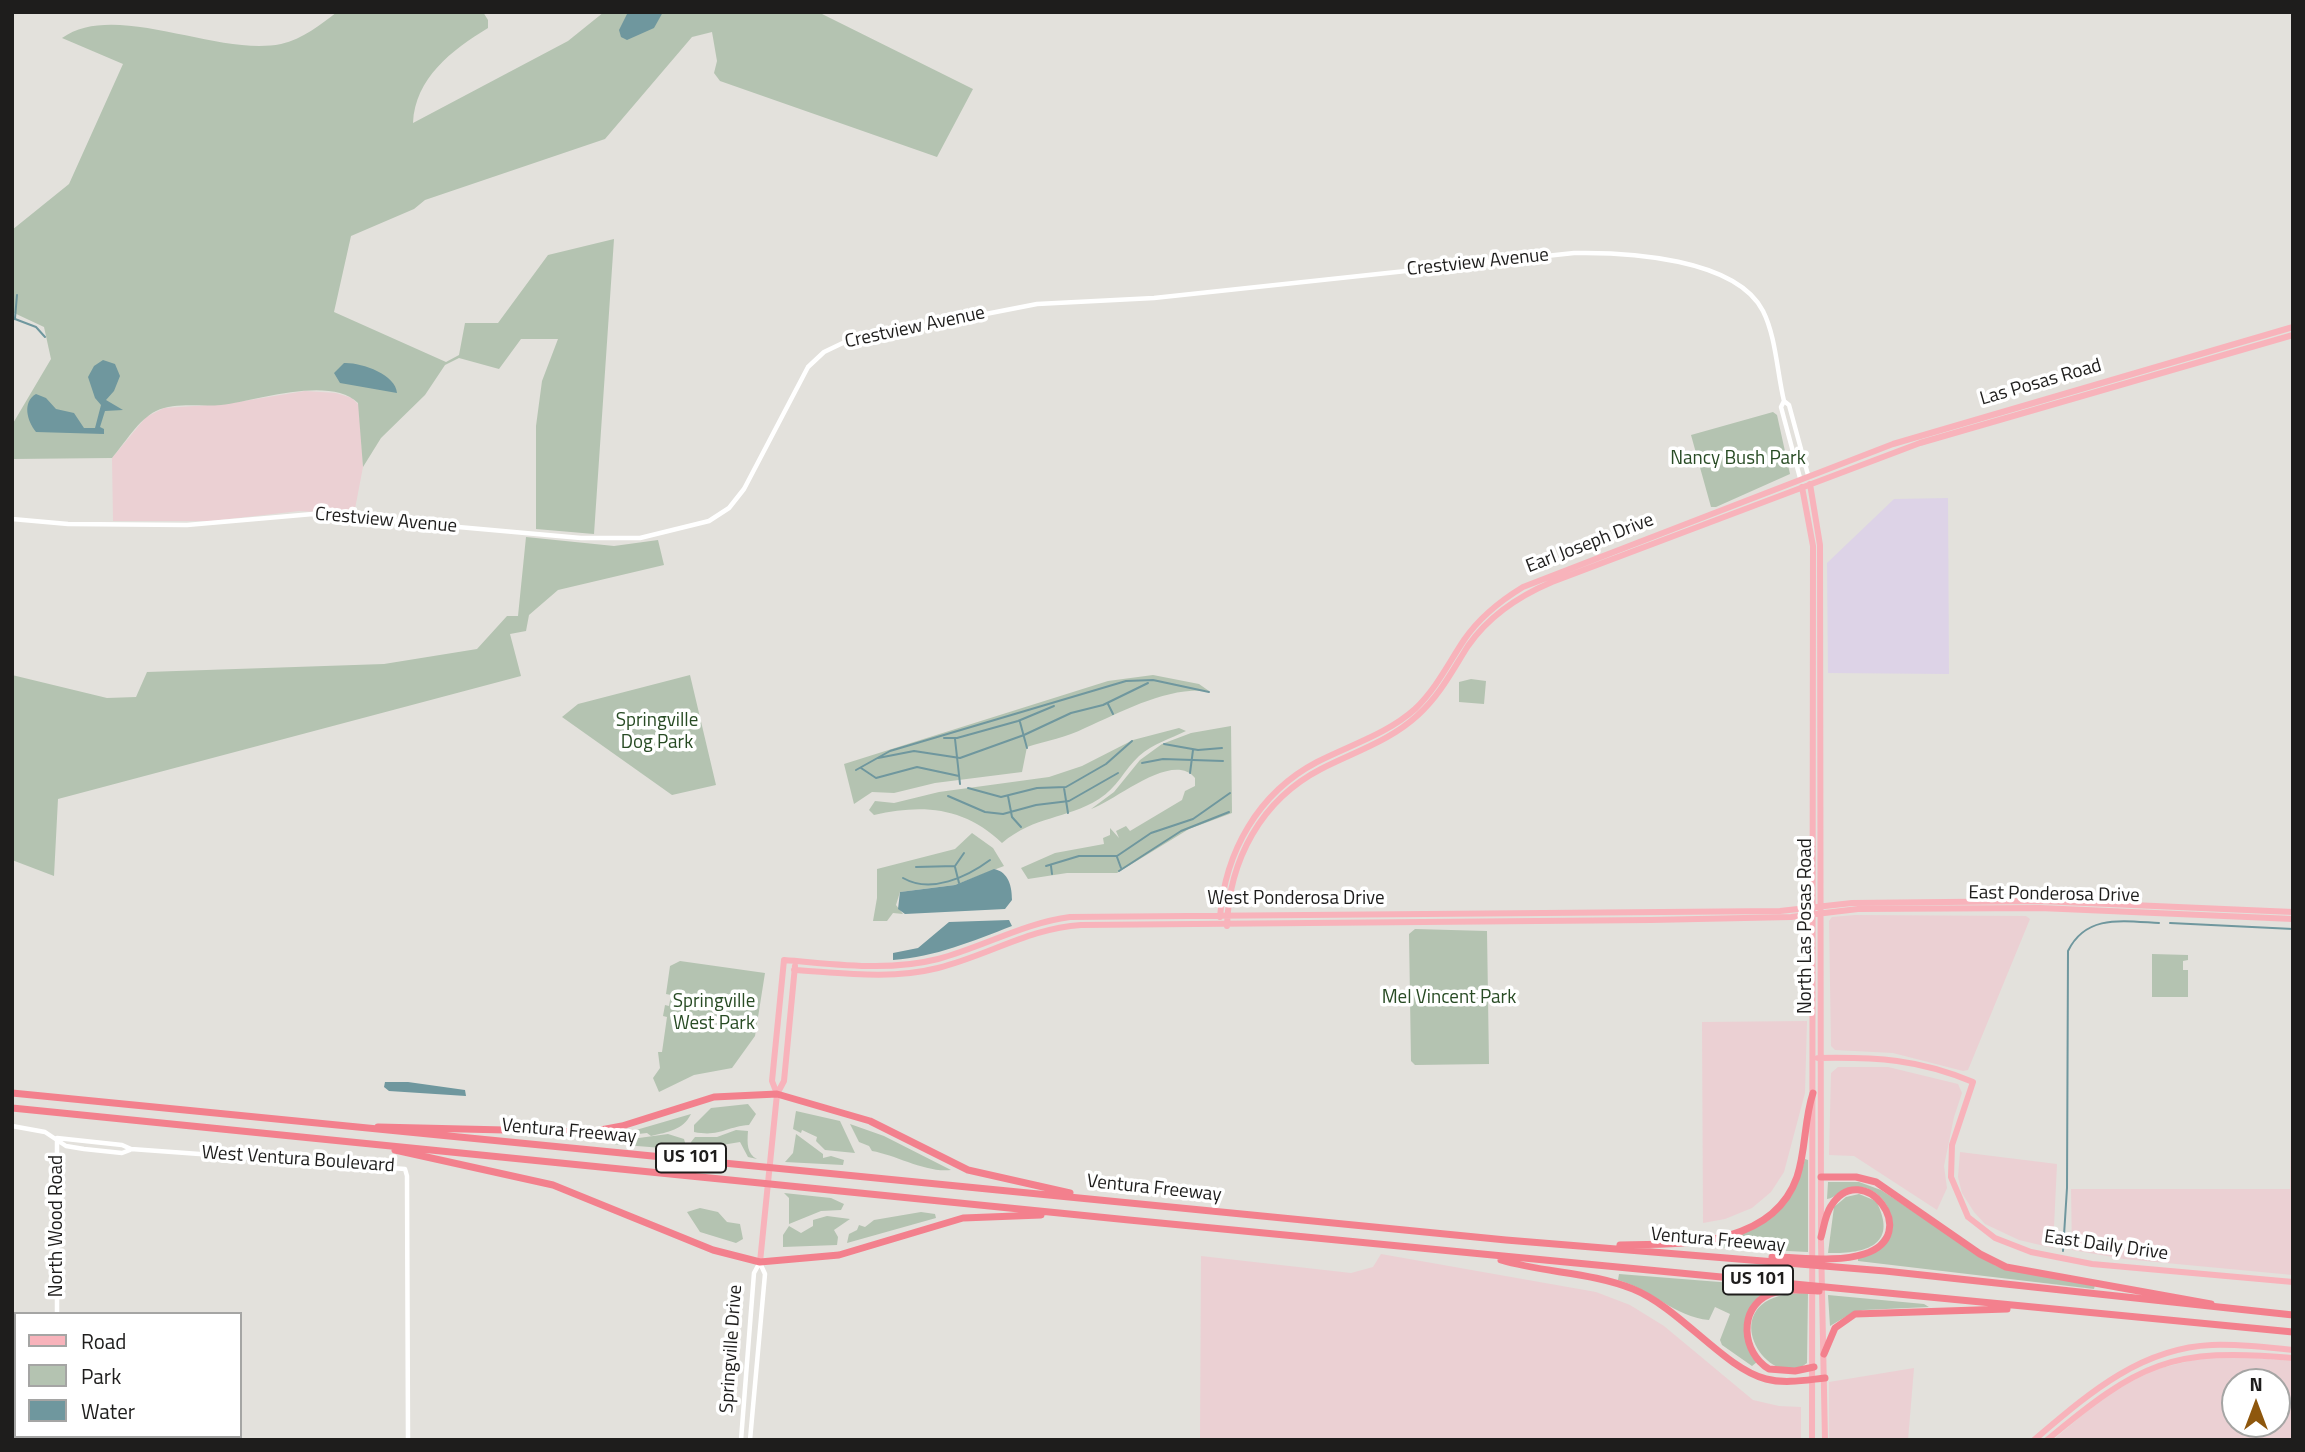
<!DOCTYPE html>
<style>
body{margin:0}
#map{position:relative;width:2305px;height:1452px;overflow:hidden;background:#e3e1dc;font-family:"Titillium Web",sans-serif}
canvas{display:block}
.frame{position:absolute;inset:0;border:14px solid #1e1d1c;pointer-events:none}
.legend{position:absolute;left:14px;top:1312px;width:228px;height:126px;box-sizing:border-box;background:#fff;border:2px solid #a5a5a4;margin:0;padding:9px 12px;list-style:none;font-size:21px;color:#1e1d1c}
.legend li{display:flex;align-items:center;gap:14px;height:35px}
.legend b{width:35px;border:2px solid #a5a5a4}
.north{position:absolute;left:2221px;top:1368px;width:70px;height:70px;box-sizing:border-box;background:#fff;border:2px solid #a5a5a4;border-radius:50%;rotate:0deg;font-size:19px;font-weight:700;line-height:28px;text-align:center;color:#1e1d1c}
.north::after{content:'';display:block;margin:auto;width:24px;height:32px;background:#8e570d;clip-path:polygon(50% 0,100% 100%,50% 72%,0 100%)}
</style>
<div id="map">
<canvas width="2305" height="1452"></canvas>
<div class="frame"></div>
<ul class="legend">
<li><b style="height:9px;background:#f8b3bb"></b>Road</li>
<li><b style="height:19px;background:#b4c3b1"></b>Park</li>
<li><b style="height:19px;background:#6f979e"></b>Water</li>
</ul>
<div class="north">N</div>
</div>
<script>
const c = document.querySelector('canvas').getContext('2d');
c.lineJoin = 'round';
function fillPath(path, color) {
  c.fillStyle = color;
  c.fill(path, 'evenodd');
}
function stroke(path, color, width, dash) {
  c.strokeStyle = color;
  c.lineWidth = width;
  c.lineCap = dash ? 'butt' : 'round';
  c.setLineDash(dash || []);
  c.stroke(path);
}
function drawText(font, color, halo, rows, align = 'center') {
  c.font = font + ' "Titillium Web",sans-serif';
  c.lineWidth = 7;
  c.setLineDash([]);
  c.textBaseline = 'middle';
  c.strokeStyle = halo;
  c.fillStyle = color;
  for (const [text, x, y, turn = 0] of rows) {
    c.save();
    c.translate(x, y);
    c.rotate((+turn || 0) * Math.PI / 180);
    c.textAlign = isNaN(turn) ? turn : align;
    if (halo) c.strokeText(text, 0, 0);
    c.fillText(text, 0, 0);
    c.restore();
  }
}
fillPath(new Path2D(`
 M305,391L336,393L352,398L359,405L363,467L354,514L299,511L211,521H113L112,458L146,417L164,408L225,404Z
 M1855,915L2026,916L2030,919L1968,1070L1963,1071L1893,1053L1835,1050L1831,1046L1829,921L1832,917Z
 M1807,1021L1805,1093L1784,1172L1771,1192L1752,1208L1725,1219L1703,1223L1702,1022Z
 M1838,1067H1888L1958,1084L1962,1093L1954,1117L1944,1166L1947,1188L1937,1210L1854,1156L1829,1155L1831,1073Z
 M2291,1128L2293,1275L2124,1259L2072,1250L2071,1189H2290Z
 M1960,1152L2057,1164L2053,1248L2019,1240L1985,1224L1974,1212L1962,1193L1958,1177Z
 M1381,1254L1596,1292L1630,1305L1664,1326L1753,1400L1779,1406L1801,1407V1440L1200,1438L1201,1256L1351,1273L1373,1267Z
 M2243,1357L2293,1361V1440H2053L2107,1394L2153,1370L2202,1358ZM2235,1382H2277V1424H2235Z
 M1914,1368L1908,1440H1829V1382Z`), '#ebd0d3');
fillPath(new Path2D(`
 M1948,498L1949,674L1828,673L1827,563L1894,499Z`), '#ddd3e7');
fillPath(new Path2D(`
 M337,12H483L488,20V28C452,50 415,78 413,123L568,41L604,12H818L973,89L937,157L720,81L714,73L717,61L712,32L692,37L605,139L425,200L414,209L351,236L334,312L446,362L459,355L465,323H498L548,255L614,239L594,534L536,529V426L542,381L558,339H521L499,369L459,358L445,365L425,395L381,438L363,467L358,403C330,375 255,401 221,405C200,407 175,402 156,411C138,420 125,443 112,458L12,459V425L51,359L44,327L12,312V230L69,184L123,64L62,38C115,0 217,57 281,44C303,39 320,25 337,12Z
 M1773,412L1777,415L1790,474L1716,507H1711L1691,435Z
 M526,537L614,546L658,540L664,565L558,590L529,615L526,631L510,634L521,676L58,799L54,876L12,860V675L107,698L136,697L147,672L384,664L477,649L507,616H518Z
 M690,675L716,785L672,795L562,717L578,704Z
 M1153,675L1199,684L1209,691C1166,687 1124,711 1085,728C1067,737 1046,741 1027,747L1022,772L935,783L894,793L872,792L854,804L844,764L1108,681Z
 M1471,679L1486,681L1484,704L1459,702V682Z
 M1231,726L1232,813L1189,829L1117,873H1067L1028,879L1021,868L1055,853L1104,844L1103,838L1110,835V828L1119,838L1116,831L1126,826L1130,831L1182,800L1185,791L1195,786V778C1173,750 1115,801 1091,809L1114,792L1140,760L1162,744L1191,733Z
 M1179,728L1186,731C1170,739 1154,743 1139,756C1124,770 1117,788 1099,799C1065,820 1036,815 1002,843C964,807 923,804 874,815L869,810L875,801L894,803L939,792L1049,777L1082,766L1133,740Z
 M972,833L993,848L1004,866L955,885L900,892L896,905L903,914L893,913L887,921H873L877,898V869L955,849Z
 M1415,929L1487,931L1489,1064L1415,1065L1411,1061L1409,934Z
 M2152,954L2188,955V960L2183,961V970H2188V997H2152Z
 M680,961L765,973L755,1036L732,1068L694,1075L659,1092L653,1078L660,1068L658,1052H662L667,1017L663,1016L665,1005L669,1006L671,995L666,994L670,966Z
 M748,1104L756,1114L749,1125C725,1127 720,1137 694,1132V1125L711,1108Z
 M796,1111L840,1121L855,1153L825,1150L816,1141L817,1137L802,1130L801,1133L793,1129Z
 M691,1114C683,1130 668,1132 651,1136L647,1133L612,1137Z
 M850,1124L884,1136L951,1170C926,1173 896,1155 872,1151L869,1146L859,1142Z
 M736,1130L748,1131C747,1144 747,1154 757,1159L748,1157L740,1142L692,1150L691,1142L695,1137H717Z
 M668,1134L684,1139L687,1150L612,1144L617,1141Z
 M796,1134L823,1154V1158L831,1156L844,1160L843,1165L785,1162L793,1153Z
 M1805,1159L1808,1160V1252L1707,1247L1708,1243C1755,1230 1793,1209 1805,1159Z
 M1828,1182H1859L1881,1190L1996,1266L2095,1285L2094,1289L1858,1261V1258L1869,1255L1892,1225C1892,1202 1871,1180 1846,1189C1839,1192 1834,1198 1827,1199Z
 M784,1193L831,1198L844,1204L841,1210L821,1211L789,1224V1198Z
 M1859,1194L1876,1201C1899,1245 1866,1254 1828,1253L1834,1207L1846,1197Z
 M700,1208L718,1212L727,1222L740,1224L743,1239L736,1243L700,1232L687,1212Z
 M921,1212L935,1214L936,1218L847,1243L849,1234L857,1230L859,1225L865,1227L874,1220Z
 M827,1216L850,1219L834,1230L838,1237L837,1245L783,1247V1235L789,1226L801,1233L813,1226V1220Z
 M1619,1274L1770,1286L1771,1292L1745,1322L1757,1362L1752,1366L1722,1345L1720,1340L1730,1314L1715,1307L1709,1320C1675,1317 1651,1289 1618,1280Z
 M1808,1293L1807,1363C1766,1396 1705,1291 1808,1293Z
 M1828,1295L1924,1304L1929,1307L1864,1310L1852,1313L1830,1326Z`), '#b4c3b1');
fillPath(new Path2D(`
 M628,12H663L654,28L627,40L621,37L619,30Z
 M103,360L115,364L120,376L114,391L106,400L123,410L105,411L100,427L104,429V434L36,432C27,421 22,402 36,394L46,398L56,409L74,413L84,428H95L101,405L95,398L88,377L94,366Z
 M344,363C360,362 396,374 397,393L340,383L334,373Z
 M994,869C1009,872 1012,887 1012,900L1005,909L905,914L898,909L900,892L955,885Z
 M1009,920L1012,926C973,941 935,957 893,960V953L918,948L949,922Z
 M408,1082L465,1090L466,1096L389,1091L384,1087L385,1082Z`), '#6f979e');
stroke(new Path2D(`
 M15,319L36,327L45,337
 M12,321L15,318L17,295
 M1108,704L1113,714
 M1020,722L1027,748
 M944,738H957L1018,721L1054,706
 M955,739L960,784
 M1164,744L1198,750L1222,748
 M878,758L914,751L960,758L1024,735L1071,713L1103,705L1148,683
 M1142,763L1163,759L1223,761
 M861,768L876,778L917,767L959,776
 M856,770L890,751L1126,681L1153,680L1209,692
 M1190,773L1193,750
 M968,788L1001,797L1037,788L1066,787L1106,764L1132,741
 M1064,788L1068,813
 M948,796L985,812L1003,814L1036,805L1069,801L1118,773
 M1008,796L1012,817L1021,827
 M1117,857L1121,868
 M1046,866L1079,856H1117L1151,833L1193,819L1230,793
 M1051,866L1052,874
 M916,867L955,866L964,853
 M955,867L959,883
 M1119,871L1181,831L1229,812
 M903,878C931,894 967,877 990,860
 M2170,923L2293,929
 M2063,1251L2067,1188L2068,951C2086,914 2123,921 2159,923`), '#6f979e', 2);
stroke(new Path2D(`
 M1784,401L1789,405L1808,475
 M12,519L68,524L187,525L313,514L581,538H640L709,521L729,508L744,489L808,367L824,352L847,341L1037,304L1154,298L1574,253C1627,252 1736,258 1763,311C1776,337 1777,372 1784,401L1781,407L1800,478
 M12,1126L45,1132L66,1146L84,1149L122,1153L130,1150
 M57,1138L122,1145L131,1149L405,1169L407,1176L408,1440
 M57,1138V1314
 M58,1440V1436
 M741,1440L754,1273L760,1262
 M750,1440L765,1274L760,1263`), '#fff', 4.5);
stroke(new Path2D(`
 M1810,484L1820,545L1821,1242L1825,1440
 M1802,487L1813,546L1812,1440
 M1220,917C1225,852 1258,793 1317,762C1350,745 1387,734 1415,709C1436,689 1448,664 1464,640C1479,618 1500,601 1523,587L1893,444L2293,327
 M1227,926C1229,860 1261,800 1321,769C1354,752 1390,741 1418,715C1440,695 1452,671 1468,646C1488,617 1519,596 1552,582L1920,443L2293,335
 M794,970C843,973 890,980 938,968C987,956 1030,928 1081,925L1651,920L1791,917L1858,909L2040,908L2293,919
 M1818,1058C1877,1057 1918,1059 1973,1082L1952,1145L1951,1177L1968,1217L1995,1238L2031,1252L2092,1264L2293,1282
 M777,1094L772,1081L784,960C836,964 887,972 938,959C983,947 1024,923 1070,917L1780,911L1852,903L2040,901L2293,912
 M760,1262L777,1094L784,1081L795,966
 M2034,1440C2086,1396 2139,1348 2212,1345C2239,1344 2266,1347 2293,1350
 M2047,1440C2139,1363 2171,1347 2293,1358`), '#f8b3bb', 6);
stroke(new Path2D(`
 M12,1093L1506,1240L1885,1271L2293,1315
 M12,1108L1129,1220L2293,1332
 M378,1127L590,1132L622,1126L714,1097L777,1094L870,1121L968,1170L1070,1193
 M395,1150L553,1185L713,1250L760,1262L839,1255L963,1218L1041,1215
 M1821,1177H1856L1876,1182L1980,1254L2006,1267L2211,1304
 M1620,1245C1680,1244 1772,1248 1797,1177C1806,1150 1804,1120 1813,1093
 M1772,1257C1800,1257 1837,1263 1864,1254C1925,1235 1862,1156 1831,1206C1825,1215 1824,1227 1821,1237
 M1501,1260C1544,1273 1591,1272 1633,1289C1680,1308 1725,1369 1766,1379C1785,1384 1806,1380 1825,1378
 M1824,1354L1835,1328L1855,1314L2007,1309
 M1814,1367L1795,1371L1769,1369C1742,1353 1737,1308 1770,1294C1785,1288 1804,1290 1819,1291`), '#f3808d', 7);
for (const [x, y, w] of [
 [691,1158,70],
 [1758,1280,70]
]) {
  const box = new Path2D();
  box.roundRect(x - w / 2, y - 14.5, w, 29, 5);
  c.fillStyle = '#fff';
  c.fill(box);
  stroke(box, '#1e1d1c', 2);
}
drawText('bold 18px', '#1e1d1c', null, [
 ["US 101",691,1158],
 ["US 101",1758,1280]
]);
drawText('19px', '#1e1d1c', '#fff', [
 ["Crestview Avenue",1478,263,-6],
 ["Crestview Avenue",915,328,-12],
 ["Las Posas Road",2041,383,-16],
 ["Crestview Avenue",386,521,5],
 ["Earl Joseph Drive",1590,544,-21],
 ["East Ponderosa Drive",2054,895,1],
 ["West Ponderosa Drive",1296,899],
 ["North Las Posas Road",1806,926,-90],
 ["Ventura Freeway",569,1132,5],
 ["West Ventura Boulevard",298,1160,4],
 ["Ventura Freeway",1154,1189,6],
 ["North Wood Road",57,1226,-90],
 ["Ventura Freeway",1718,1241,5],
 ["East Daily Drive",2106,1246,8],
 ["Springville Drive",732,1349,-86]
]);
drawText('19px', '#284b24', '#fff', [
 ["Nancy Bush Park",1738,459],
 ["Springville",657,721],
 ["Dog Park",657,743],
 ["Mel Vincent Park",1449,998],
 ["Springville",714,1002],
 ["West Park",714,1024]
]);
</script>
